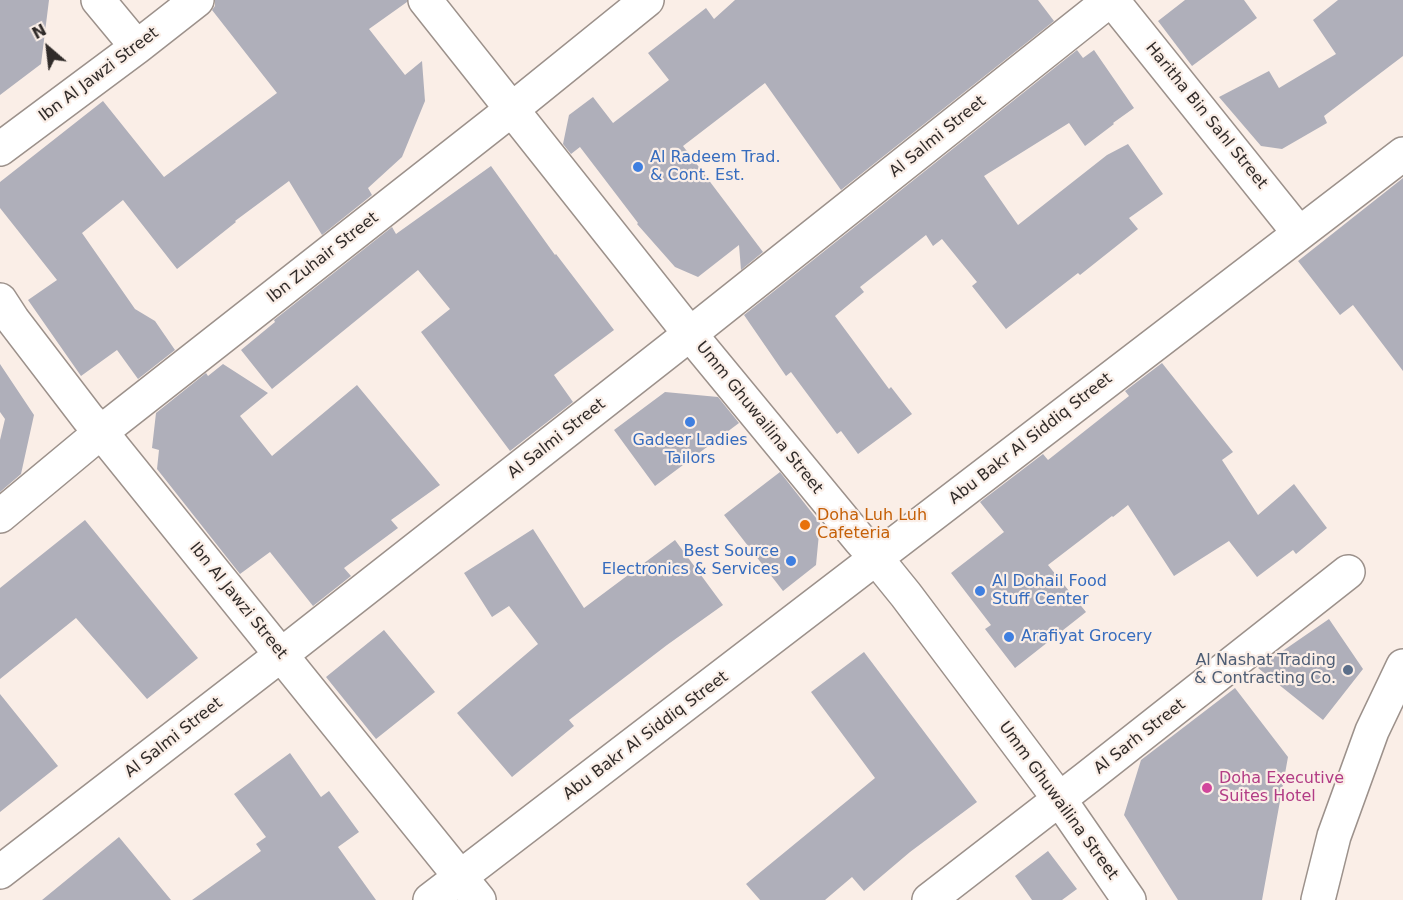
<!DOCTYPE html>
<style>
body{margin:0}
#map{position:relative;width:1403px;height:900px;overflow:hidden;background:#faeee7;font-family:"DejaVu Sans",sans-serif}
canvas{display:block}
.north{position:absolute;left:18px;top:18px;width:60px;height:60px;-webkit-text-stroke:4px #faeee7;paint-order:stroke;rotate:332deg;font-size:16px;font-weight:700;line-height:24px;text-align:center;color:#302b29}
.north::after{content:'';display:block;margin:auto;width:21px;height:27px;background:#302b29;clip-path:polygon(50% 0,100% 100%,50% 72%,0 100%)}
</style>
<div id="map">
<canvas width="1403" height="900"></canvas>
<div class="north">N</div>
</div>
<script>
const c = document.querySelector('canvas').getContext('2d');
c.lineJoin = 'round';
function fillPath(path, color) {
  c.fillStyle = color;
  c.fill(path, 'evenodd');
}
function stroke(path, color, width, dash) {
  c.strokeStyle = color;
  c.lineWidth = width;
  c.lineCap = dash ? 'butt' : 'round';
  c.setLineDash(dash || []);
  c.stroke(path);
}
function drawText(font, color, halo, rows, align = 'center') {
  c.font = font + ' "DejaVu Sans",sans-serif';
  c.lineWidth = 4.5;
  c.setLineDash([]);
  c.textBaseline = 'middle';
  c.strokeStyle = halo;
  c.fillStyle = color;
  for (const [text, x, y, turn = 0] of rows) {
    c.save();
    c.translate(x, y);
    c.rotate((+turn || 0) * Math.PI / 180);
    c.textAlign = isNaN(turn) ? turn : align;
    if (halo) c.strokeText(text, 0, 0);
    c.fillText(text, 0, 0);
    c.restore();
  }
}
fillPath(new Path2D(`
 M0,0H49L41,64L0,95Z
 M215,0H407V2L369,29L405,75L422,61L425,101L402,157L368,188L372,195L322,235L289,181L235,221L236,222L177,269L123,200L82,233L135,309L155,321L175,350L138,379L117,350L81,376L28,300L57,280L0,208V182L103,101L164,177L277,93L212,10L215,6Z
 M735,0H1038L1054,21L841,190L765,83L683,146L763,252L741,270L739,245L698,277L675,267L637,224L638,223L580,147L571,154L563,144L569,115L593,97L613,123L669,80L648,53L706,8L714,19Z
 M1185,0H1244L1257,18L1192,66L1158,21Z
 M1338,0H1403V56L1324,116L1327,123L1282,149L1261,146L1219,97L1269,71L1279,88L1336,54L1313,20Z
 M1077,50L1083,58L1094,50L1134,108L1113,123L1114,124L1085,146L1069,123L984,176L1018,225L1107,155L1128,144L1163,194L1129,218L1138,229L1080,275L1078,273L1006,329L972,286L977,282L942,239L933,246L926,235L860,287L864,292L835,316L889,389L891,387L912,414L858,454L841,431L837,434L791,372L786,376L744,315Z
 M491,166L555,255L556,254L614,330L554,375L573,402L510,451L421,332L450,309L418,270L272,389L241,350L275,322L274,320L392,227L396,234Z
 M1403,178V371L1353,305L1340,315L1298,261Z
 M1162,363L1233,452L1222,460L1258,515L1294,484L1327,528L1296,554L1293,550L1257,577L1229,541L1174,576L1128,505L1113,517L1112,516L1048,565L1086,612L1015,668L985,629L991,625L951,573L1004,532L980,502L1043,454L1048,460L1129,396L1125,391Z
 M0,364L34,415L21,474L0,492V440L5,419L0,412Z
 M223,364L268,393L240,416L272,456L357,385L440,485L391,520L398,528L344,568L351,576L313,606L270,552L240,574L157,469L159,450L152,448L156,413L206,373L208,376Z
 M665,392L718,397L739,423L655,486L614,430Z
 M780,472L820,523L816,565L783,591L724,515Z
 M85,520L198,658L147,699L76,618L0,679V588Z
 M533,529L584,608L675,540L723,605L667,645L569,720L574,726L512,777L457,713L538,644L509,606L492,617L464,573Z
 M1329,619L1363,669L1323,720L1258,668Z
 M384,630L435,692L376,739L326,677Z
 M864,652L977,802L910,852L864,891L852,877L825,900H760L746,884L875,778L811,692Z
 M1235,688L1288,757L1262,900H1178L1124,815L1141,760Z
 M0,694L58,766L0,812Z
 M290,753L321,797L329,791L359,832L338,847L376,900H192L261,851L256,844L266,837L234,794Z
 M119,837L171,900H42Z
 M1048,851L1077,889L1062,900H1032L1015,876Z`), '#afafba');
const minor = new Path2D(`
 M98,0L137,47
 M425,0L690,334L860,540L876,558L906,595L1060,800L1129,900
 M1112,0L1299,233
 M0,149L137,47L197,0
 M0,300L13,320L88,418L101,432L479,900
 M0,516L101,432L511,110L647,0
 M0,872L281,655L690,334L1110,0
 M430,900L1403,154
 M929,900L1088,777L1348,572`);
const tertiary = new Path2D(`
 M1318,900L1334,836L1372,731L1403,666`);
stroke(minor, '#9c918b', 36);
stroke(tertiary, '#9c918b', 36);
stroke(minor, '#fff', 33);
stroke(tertiary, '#fff', 33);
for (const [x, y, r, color] of [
 [638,167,6,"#3f7fe0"],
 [690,422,6,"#3f7fe0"],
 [805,525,6,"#e8710a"],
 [791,561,6,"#3f7fe0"],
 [980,591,6,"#3f7fe0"],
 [1009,637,6,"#3f7fe0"],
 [1348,670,6,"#5c6f8a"],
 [1207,788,6,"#d1479c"]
]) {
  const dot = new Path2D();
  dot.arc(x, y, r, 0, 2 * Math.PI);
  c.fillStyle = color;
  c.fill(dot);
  stroke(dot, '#faeee7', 2);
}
drawText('16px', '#302b29', '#faeee7', [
 ["Ibn Al Jawzi Street",99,75,-37],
 ["Haritha Bin Sahl Street",1206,116,51],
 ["Al Salmi Street",938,137,-39],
 ["Ibn Zuhair Street",323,258,-38],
 ["Umm Ghuwailina Street",759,418,51],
 ["Al Salmi Street",557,439,-38],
 ["Abu Bakr Al Siddiq Street",1031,439,-38],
 ["Ibn Al Jawzi Street",238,601,51],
 ["Abu Bakr Al Siddiq Street",646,736,-37],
 ["Al Sarh Street",1140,737,-38],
 ["Al Salmi Street",174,738,-38],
 ["Umm Ghuwailina Street",1058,801,54]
]);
drawText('16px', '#366cbe', '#faeee7', [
 ["Al Radeem Trad.",650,158],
 ["& Cont. Est.",650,176],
 ["Gadeer Ladies",690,441,"center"],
 ["Tailors",690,459,"center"],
 ["Best Source",779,552,"right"],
 ["Electronics & Services",779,570,"right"],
 ["Al Dohail Food",992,582],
 ["Stuff Center",992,600],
 ["Arafiyat Grocery",1021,637]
], 'left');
drawText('16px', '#c56008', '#faeee7', [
 ["Doha Luh Luh",817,516],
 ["Cafeteria",817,534]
], 'left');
drawText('16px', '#4e5e75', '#faeee7', [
 ["Al Nashat Trading",1336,661],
 ["& Contracting Co.",1336,679]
], 'right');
drawText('16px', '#b23c85', '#faeee7', [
 ["Doha Executive",1219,779],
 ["Suites Hotel",1219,797]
], 'left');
</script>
